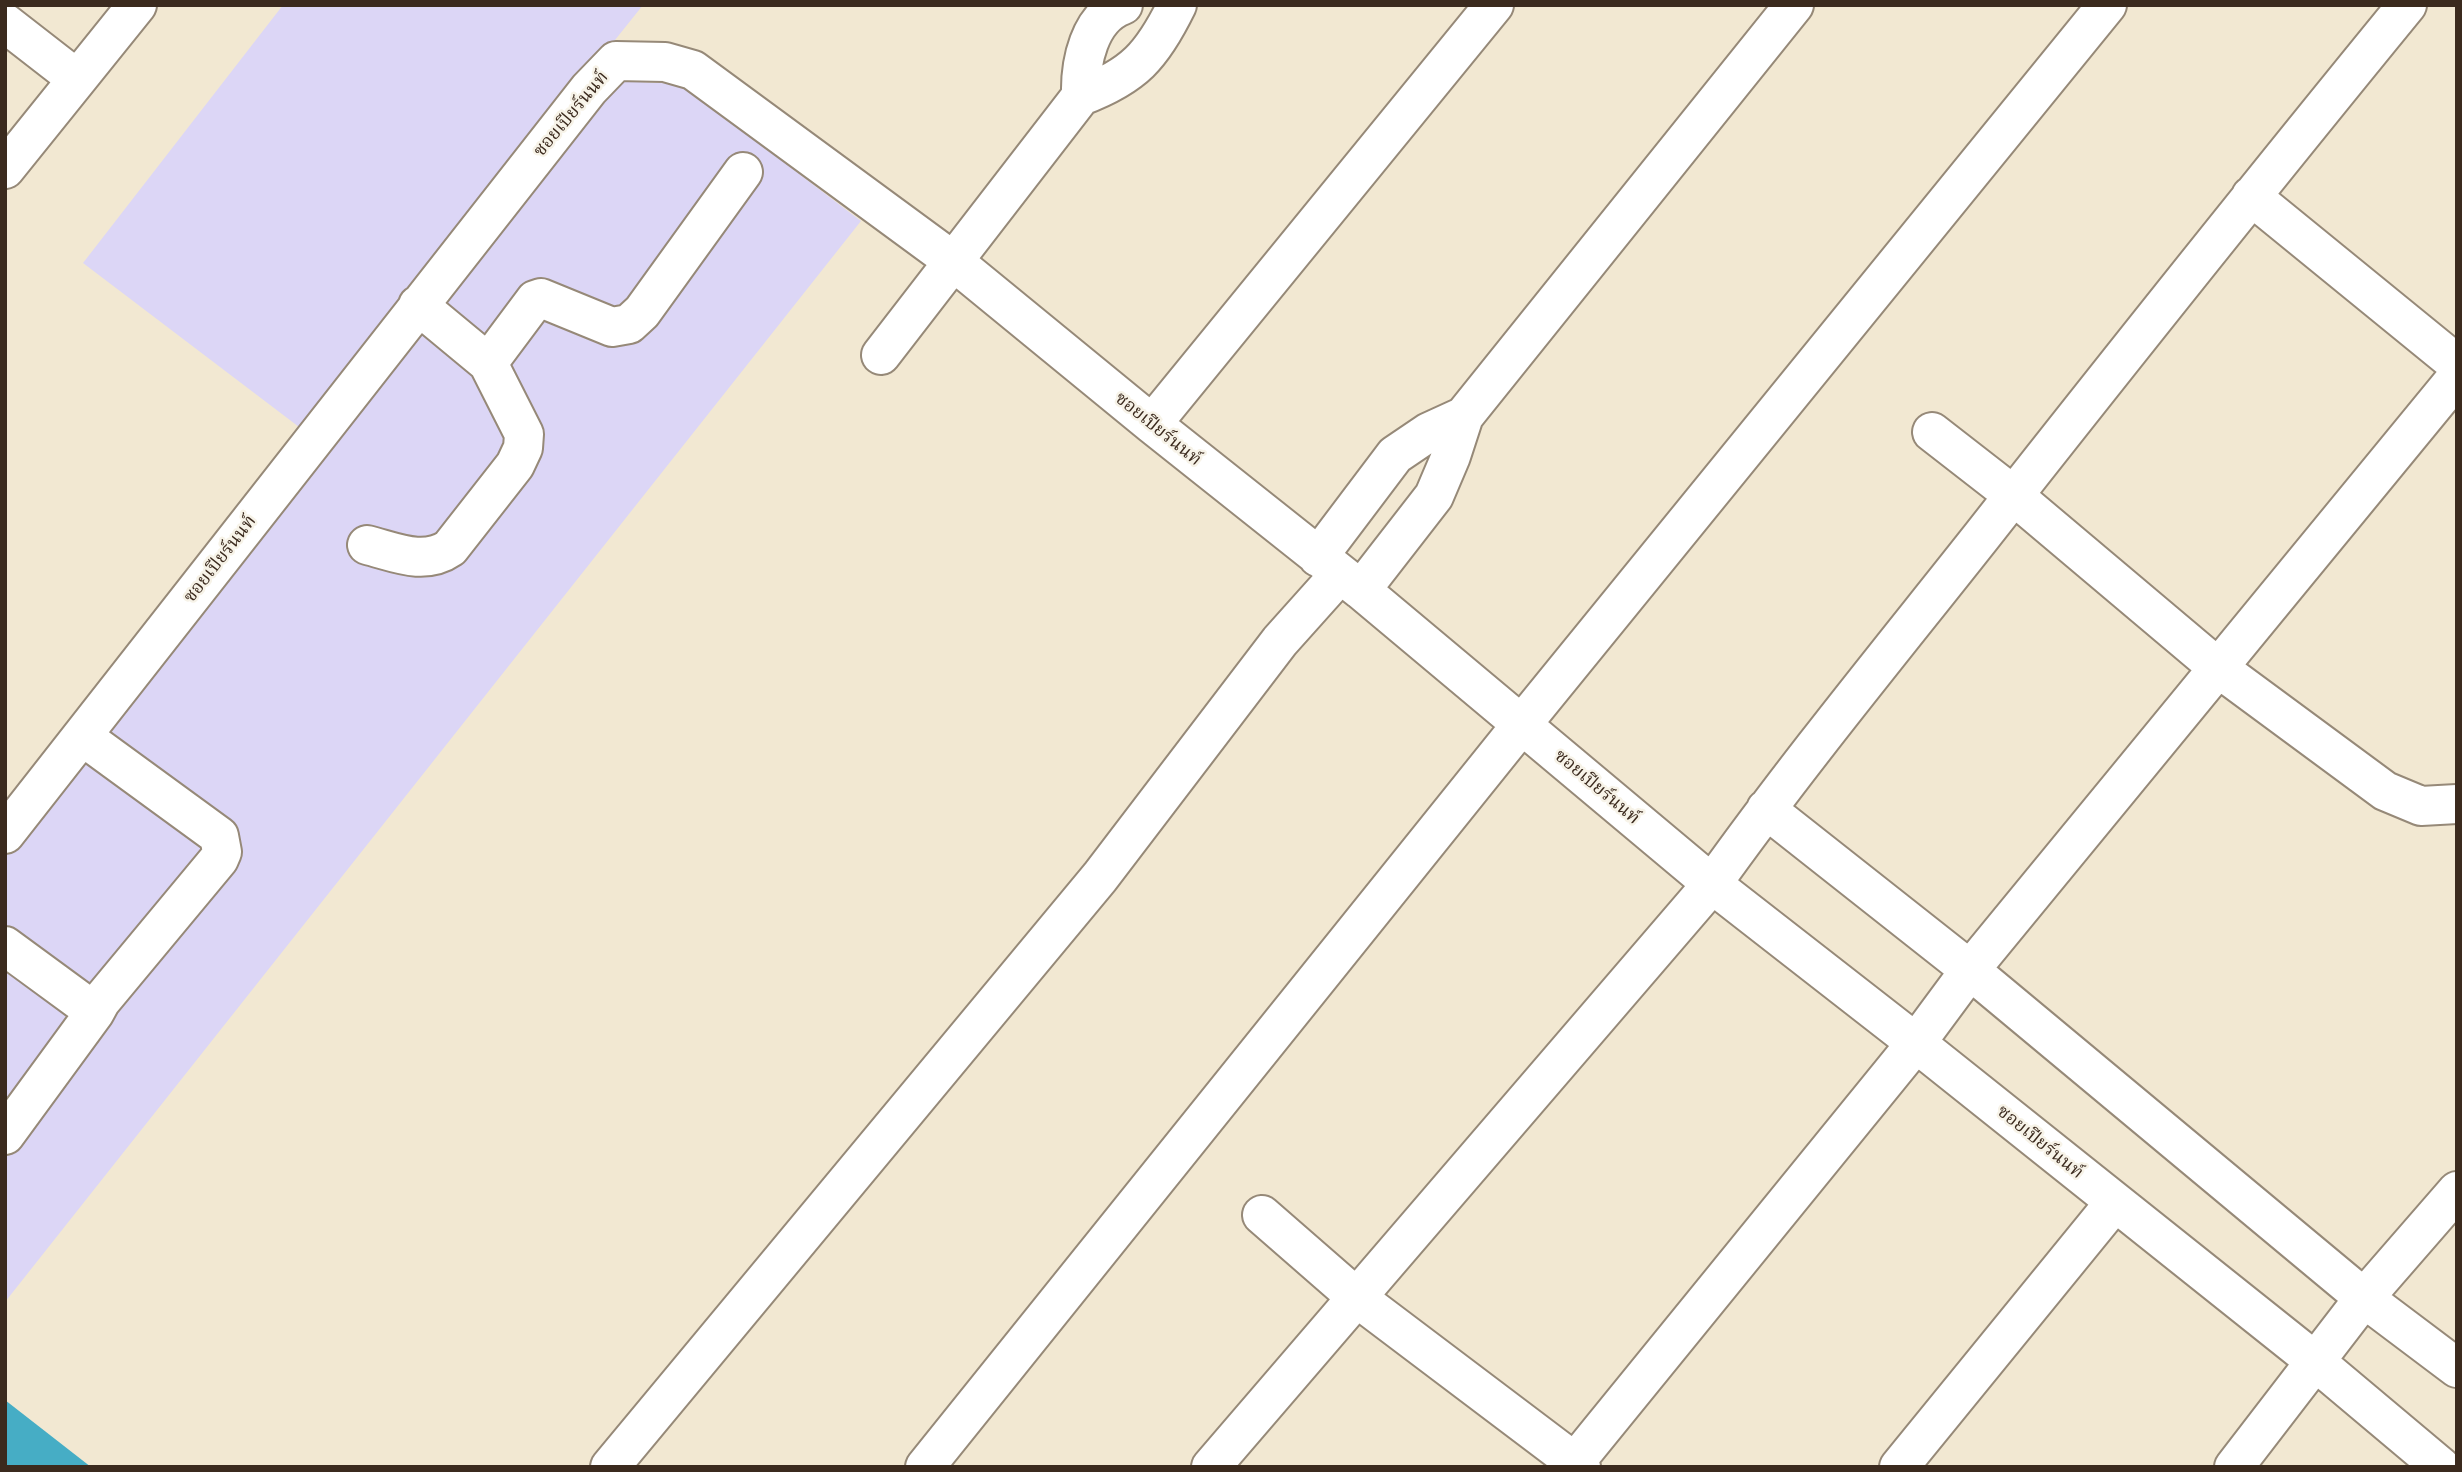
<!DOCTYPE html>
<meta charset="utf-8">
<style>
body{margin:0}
#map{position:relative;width:2462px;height:1472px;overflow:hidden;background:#f2e8d2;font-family:"Libre Caslon Text",serif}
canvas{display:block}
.frame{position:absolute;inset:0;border:7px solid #3b2a1e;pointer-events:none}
</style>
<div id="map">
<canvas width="2462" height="1472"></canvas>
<div class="frame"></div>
</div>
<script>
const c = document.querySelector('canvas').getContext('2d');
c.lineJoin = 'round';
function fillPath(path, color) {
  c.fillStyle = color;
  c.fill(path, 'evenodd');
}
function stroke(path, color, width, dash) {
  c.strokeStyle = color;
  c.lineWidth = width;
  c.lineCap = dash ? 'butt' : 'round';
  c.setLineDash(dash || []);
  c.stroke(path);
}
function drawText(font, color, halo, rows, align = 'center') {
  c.font = font + ' "Libre Caslon Text","Noto Serif Thai",serif';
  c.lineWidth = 5;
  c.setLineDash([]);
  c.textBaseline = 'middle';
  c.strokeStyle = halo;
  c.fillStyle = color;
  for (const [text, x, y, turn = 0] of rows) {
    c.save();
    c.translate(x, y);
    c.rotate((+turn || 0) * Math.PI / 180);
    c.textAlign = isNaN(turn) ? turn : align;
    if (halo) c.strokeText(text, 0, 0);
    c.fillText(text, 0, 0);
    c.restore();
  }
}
fillPath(new Path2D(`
 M283,5H643L303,430L83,263Z
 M619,81L681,84L861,221L5,1302V852Z`), '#dcd6f6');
fillPath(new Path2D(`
 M5,1400L91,1467H5Z`), '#46adc5');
const minor = new Path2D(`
 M5,23L77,79
 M1081,96C1080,63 1089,17 1123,5
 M5,169L137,5
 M2251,196L2457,364
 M881,355L1081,96C1134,76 1152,56 1177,5
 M488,363L535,300L541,298L612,327L629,324L642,312L743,172
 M1152,424L1494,5
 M1932,432L2013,495L2217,667L2385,791L2421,806L2457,804
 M367,545C395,552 424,566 450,548L515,465L523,448L524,434L488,363L418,305
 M1318,557L1395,455L1429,432L1464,416
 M1361,590L1434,496L1451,456L1464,416L1794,5
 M1766,809L1970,970L2364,1298L2457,1368
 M5,834L589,89L616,61L665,62L693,70L953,261L1152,424L1361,590L1712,884L1916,1043L2316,1362L2441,1467
 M5,946L95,1012L101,1001L219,859L222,852L219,836L82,736
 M5,1135L95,1012
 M1262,1215L1356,1297L1581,1467
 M610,1467L1100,877L1280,641L1340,574
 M925,1467L1522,724L2107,5
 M1211,1467L1712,884C1797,765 1890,652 1981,537C2121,359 2263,181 2407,5
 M1571,1467L1916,1043L1970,970L2457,377
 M1899,1467L2115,1202
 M2234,1467L2364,1298L2457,1191`);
stroke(minor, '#968978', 42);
stroke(minor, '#fff', 38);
drawText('18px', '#3b2a1e', '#f7f3e8', [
 ["ซอยเปียร์นนท์",571,114,-50],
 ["ซอยเปียร์นนท์",1158,429,39],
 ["ซอยเปียร์นนท์",220,559,-52],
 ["ซอยเปียร์นนท์",1597,787,40],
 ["ซอยเปียร์นนท์",2040,1142,39]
]);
</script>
